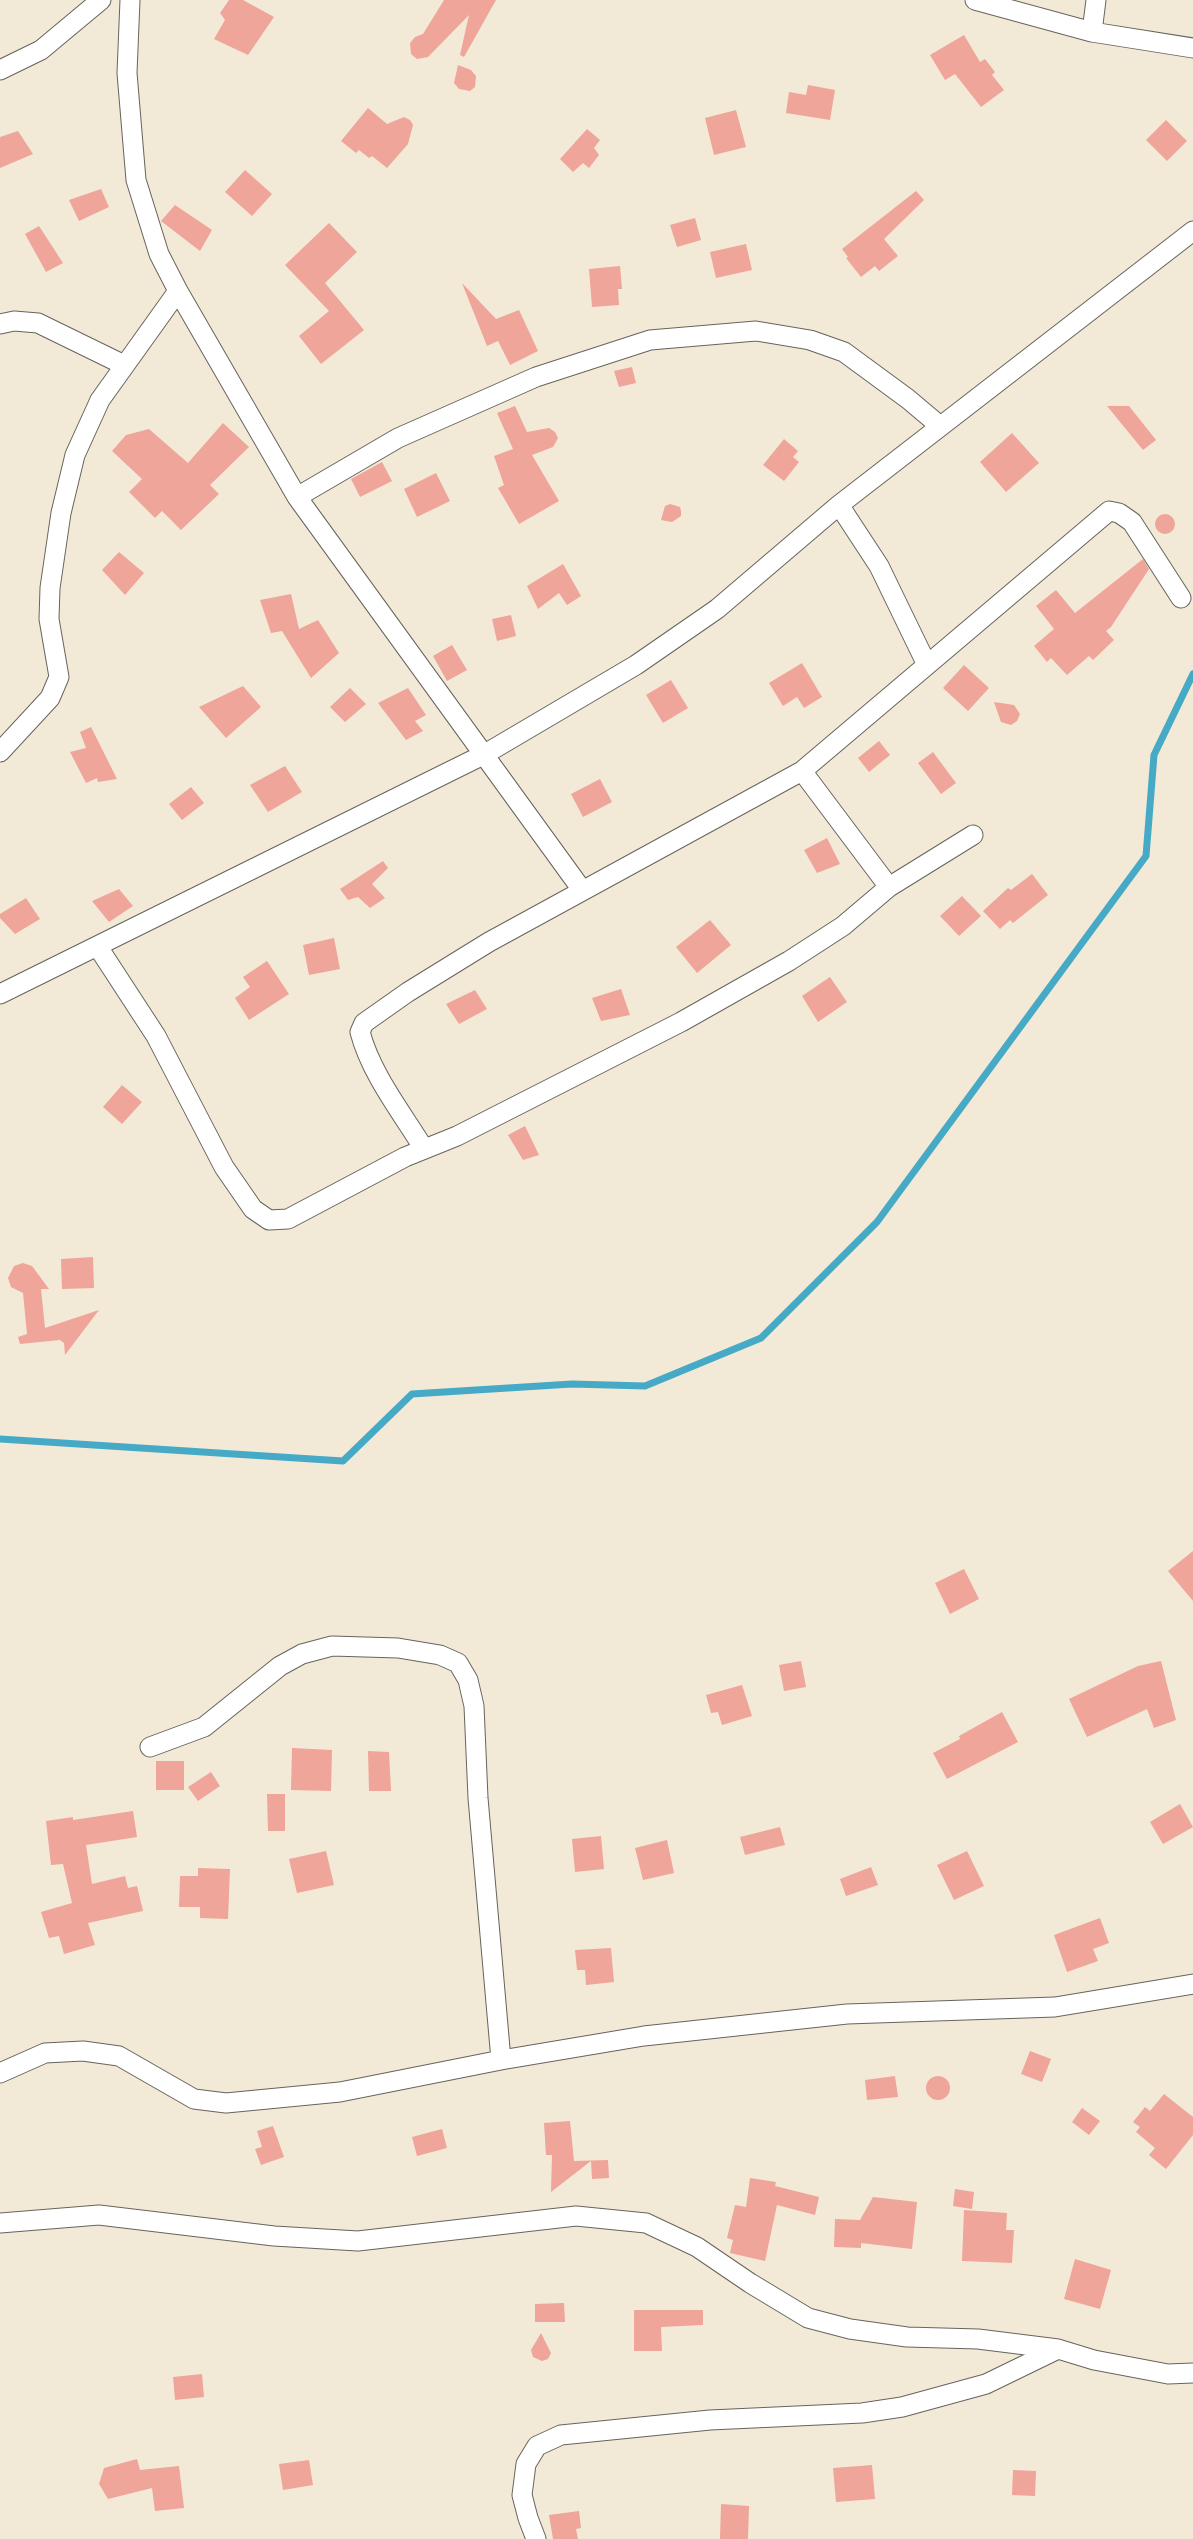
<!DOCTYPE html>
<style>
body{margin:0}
canvas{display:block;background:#f3e9d7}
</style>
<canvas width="1193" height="2539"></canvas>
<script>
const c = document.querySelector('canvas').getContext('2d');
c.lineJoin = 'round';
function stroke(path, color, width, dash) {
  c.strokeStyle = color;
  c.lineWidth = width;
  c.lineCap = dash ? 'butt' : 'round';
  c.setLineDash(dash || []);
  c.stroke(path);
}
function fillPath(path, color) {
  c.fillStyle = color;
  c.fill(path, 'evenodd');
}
stroke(new Path2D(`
 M0,1439L343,1461L412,1394L572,1384L645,1386L761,1338L877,1222L1146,856L1154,755L1193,674`), '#46aac6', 7);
fillPath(new Path2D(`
 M229,0H243L274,17L248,55L214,39L225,20L220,13Z
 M444,0H496L464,57L460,55L469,15L428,57L417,59L411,54L410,43L415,37L423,34Z
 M964,35L980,62L985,59L995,72L992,75L1004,90L981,107L955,74L945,80L930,55Z
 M458,65L471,70L476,76L475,87L470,91L459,89L454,83Z
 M808,85L835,90L830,120L786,113L789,92L806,95Z
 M368,108L387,124L404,117L410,120L413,125L408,144L387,168L372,156L369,158L359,150L356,153L341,141Z
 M736,110L746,147L714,155L705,118Z
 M1166,120L1187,141L1167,161L1146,140Z
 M587,129L600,140L594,148L599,155L589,168L583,163L573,172L560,159Z
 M18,131L33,154L0,168V137Z
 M245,170L272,194L252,216L225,192Z
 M101,189L109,207L79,221L69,200Z
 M916,191L924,200L884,239L898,256L879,271L875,266L861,277L846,258L848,257L842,249Z
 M175,205L212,230L200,251L161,221Z
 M695,218L701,240L677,247L670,225Z
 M329,223L357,252L325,283L364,330L321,364L299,336L329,311L285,265Z
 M39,226L63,263L46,272L25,234Z
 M746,244L752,270L716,278L710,252Z
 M620,266L622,289H618L619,305L592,307L589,269Z
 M462,283L496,319L519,310L538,351L510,365L498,341L487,346Z
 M632,367L636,383L619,387L614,371Z
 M515,406L527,432L549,428L555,432L558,438L553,447L532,455L559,501L519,524L498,488L504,485L494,456L513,449L497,413Z
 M1107,406H1129L1156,440L1143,450Z
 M223,423L249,447L210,485L219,494L181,530L162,511L155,518L129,492L142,479L112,451L126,435L149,429L188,463Z
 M1012,433L1039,463L1006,492L980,462Z
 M784,439L798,451L793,457L799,462L784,481L763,465Z
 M382,462L392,481L360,497L351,479Z
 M436,473L450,501L417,517L404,489Z
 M670,504L680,507L681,511V516L672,522L661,520L665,506Z
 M1155 524a10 10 0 1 1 20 0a10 10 0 1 1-20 0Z
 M119,552L144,573L125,595L102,570Z
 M1143,559L1149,569L1111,627L1106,631L1114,640L1093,660L1089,656L1067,675L1051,658L1047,662L1034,646L1054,629L1036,606L1056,590L1075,613Z
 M563,564L581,596L567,605L559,593L538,609L527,586Z
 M291,594L299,629L318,620L339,653L311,678L282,631L271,633L260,600Z
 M511,615L516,636L497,641L492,619Z
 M452,645L467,670L447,681L433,656Z
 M802,663L822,697L804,708L797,697L783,706L769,683Z
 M964,665L989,688L968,711L943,688Z
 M671,680L688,708L663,723L646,695Z
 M243,686L261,707L226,738L199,707Z
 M350,688L366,704L345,722L330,707Z
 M408,688L426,715L415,721L423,731L406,740L378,703Z
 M994,702L1014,705L1020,714L1017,721L1011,725L1001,722Z
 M91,727L117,779L98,782L97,778L86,783L70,752L86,748L80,732Z
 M879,741L890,755L869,772L858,758Z
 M933,752L956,783L941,794L918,763Z
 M285,766L302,792L268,812L250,785Z
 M600,779L612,802L583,817L571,794Z
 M191,787L204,803L182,820L169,804Z
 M827,838L840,864L817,873L804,850Z
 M383,861L388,868L372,884L385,898L370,908L358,897L348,900L340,889Z
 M1032,874L1048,895L1013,923L1010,920L1000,929L983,911L1008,888L1011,890Z
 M119,889L133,906L109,922L92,901Z
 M962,896L981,916L959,936L940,916Z
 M26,898L40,919L15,934L0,918V914Z
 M710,920L731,945L697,973L676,947Z
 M334,938L340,969L309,975L303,945Z
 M267,961L289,994L249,1020L235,998L250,987L243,977Z
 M830,977L847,1002L818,1022L802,996Z
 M621,989L630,1015L601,1021L592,998Z
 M475,990L487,1009L459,1024L446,1004Z
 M122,1085L142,1102L122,1124L103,1107Z
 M525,1126L539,1155L523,1160L508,1135Z
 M93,1257L94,1288L62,1289L61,1259Z
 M23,1263L32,1266L49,1289H41L45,1328L99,1310L65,1355L64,1343L60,1340L20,1344L18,1337L27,1334L23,1293L11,1287L8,1278L14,1266Z
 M1193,1551V1601L1168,1571Z
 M964,1569L979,1599L950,1614L935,1583Z
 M801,1661L806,1687L784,1691L779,1665Z
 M1161,1661L1176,1720L1154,1728L1147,1709L1087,1737L1069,1699L1138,1666Z
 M742,1685L752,1716L722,1725L718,1712L711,1713L706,1695Z
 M1002,1712L1018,1742L947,1779L933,1753L960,1739L959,1736Z
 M292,1748L332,1750L331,1791L291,1790Z
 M368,1751L389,1752L391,1791H369Z
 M156,1761H184V1790H156Z
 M211,1772L220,1786L198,1801L188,1787Z
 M267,1794H285V1831H268Z
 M1180,1804L1193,1827L1163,1844L1150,1822Z
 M133,1811L137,1837L86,1845L92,1884L125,1876L128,1888L137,1886L143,1911L88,1923L95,1945L64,1954L59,1936L49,1938L41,1912L72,1903L63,1864L51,1865L46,1821L73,1817V1820Z
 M780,1827L785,1845L745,1855L740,1837Z
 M601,1836L604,1869L575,1872L572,1839Z
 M667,1840L674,1873L643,1880L635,1848Z
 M326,1851L334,1885L297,1893L289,1859Z
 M967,1851L984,1886L954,1900L937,1865Z
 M871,1867L878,1885L846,1896L840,1879Z
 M198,1868L230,1869L228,1919L200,1918V1907H179L180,1876H198Z
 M1100,1918L1109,1943L1093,1949L1098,1961L1067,1972L1054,1935Z
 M611,1948L614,1982L586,1985L585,1970H577L575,1950Z
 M1030,2051L1051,2059L1042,2082L1021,2074Z
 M895,2076L898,2097L867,2100L865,2080Z
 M926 2088a12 12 0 1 1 24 0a12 12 0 1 1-24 0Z
 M1164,2094L1193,2117V2135L1166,2169L1149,2155L1155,2148L1136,2132L1140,2127L1133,2122L1145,2107L1150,2111Z
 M1082,2108L1100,2121L1089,2135L1072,2122Z
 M570,2121L574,2161L608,2160L609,2178L592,2179L591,2161L551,2192L552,2155H546L544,2123Z
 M273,2126L284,2157L261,2165L255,2149L262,2147L257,2131Z
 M442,2129L447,2148L417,2156L412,2137Z
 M750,2178L776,2182L775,2186L819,2197L815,2215L777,2205L765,2261L730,2253L733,2240L727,2238L735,2205L746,2207Z
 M955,2189L974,2192L972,2209L953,2206Z
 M873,2197L917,2202L912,2249L861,2243V2248L834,2247L835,2219L860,2220Z
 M964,2210L1007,2213L1006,2230H1014L1012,2263L962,2261Z
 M1075,2259L1111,2270L1100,2309L1064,2299Z
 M564,2303L565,2322H535V2304Z
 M634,2310H703V2325L661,2327L662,2351H634Z
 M541,2333L551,2353L548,2359L542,2361L533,2357L531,2350Z
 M202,2374L204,2397L175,2400L173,2377Z
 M137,2459L140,2470L179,2466L184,2508L155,2511L152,2488L108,2499L99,2484L104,2468Z
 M309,2460L313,2485L283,2490L279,2464Z
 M872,2465L875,2499L836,2502L833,2468Z
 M1013,2470L1036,2471L1035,2496L1012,2495Z
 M721,2504L749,2506L748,2539H720Z
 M579,2511L581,2528L576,2529L578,2539H553L549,2515Z`), '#efa599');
const minor = new Path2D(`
 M130,0L127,73L136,180L159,254L178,291L297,497L582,890
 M975,0L1092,32L1193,48
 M1092,32L1096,0
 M0,70L41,50L101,0
 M0,324L14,321L38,323L124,365
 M297,497L398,438L536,377L650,340L756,331L810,340L844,352L908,399L940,426
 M839,505L879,566L927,665
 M0,752L50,698L59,677L49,619L50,588L61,513L75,455L100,400L178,291
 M802,771L889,887
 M98,947L156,1036L224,1167L253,1209L269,1220L288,1219L405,1157L457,1136L681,1022L789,961L843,926L889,887L973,835
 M0,994L485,754L636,665L717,609L839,505L1193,231
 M424,1149C402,1113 371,1074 360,1032L364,1023L408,992L489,942L802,771L1109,511L1119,513L1132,522L1181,598
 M150,1747L204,1727L280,1666L302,1654L332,1646L398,1648L440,1655L458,1663L468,1680L474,1706L478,1798L501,2060
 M0,2073L45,2053L83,2051L119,2056L194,2099L226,2103L340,2092L501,2060L644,2036L847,2014L1055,2007L1193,1984
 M0,2223L99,2215L274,2236L358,2241L576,2216L646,2223L697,2247L750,2283L808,2318L850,2329L907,2337L978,2339L1058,2349L1094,2360L1168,2374L1193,2373
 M536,2539L528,2518L522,2495L526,2464L537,2446L561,2435L710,2420L862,2413L902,2407L986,2384L1058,2349`);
stroke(minor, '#67645d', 21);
stroke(minor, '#fff', 19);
</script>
